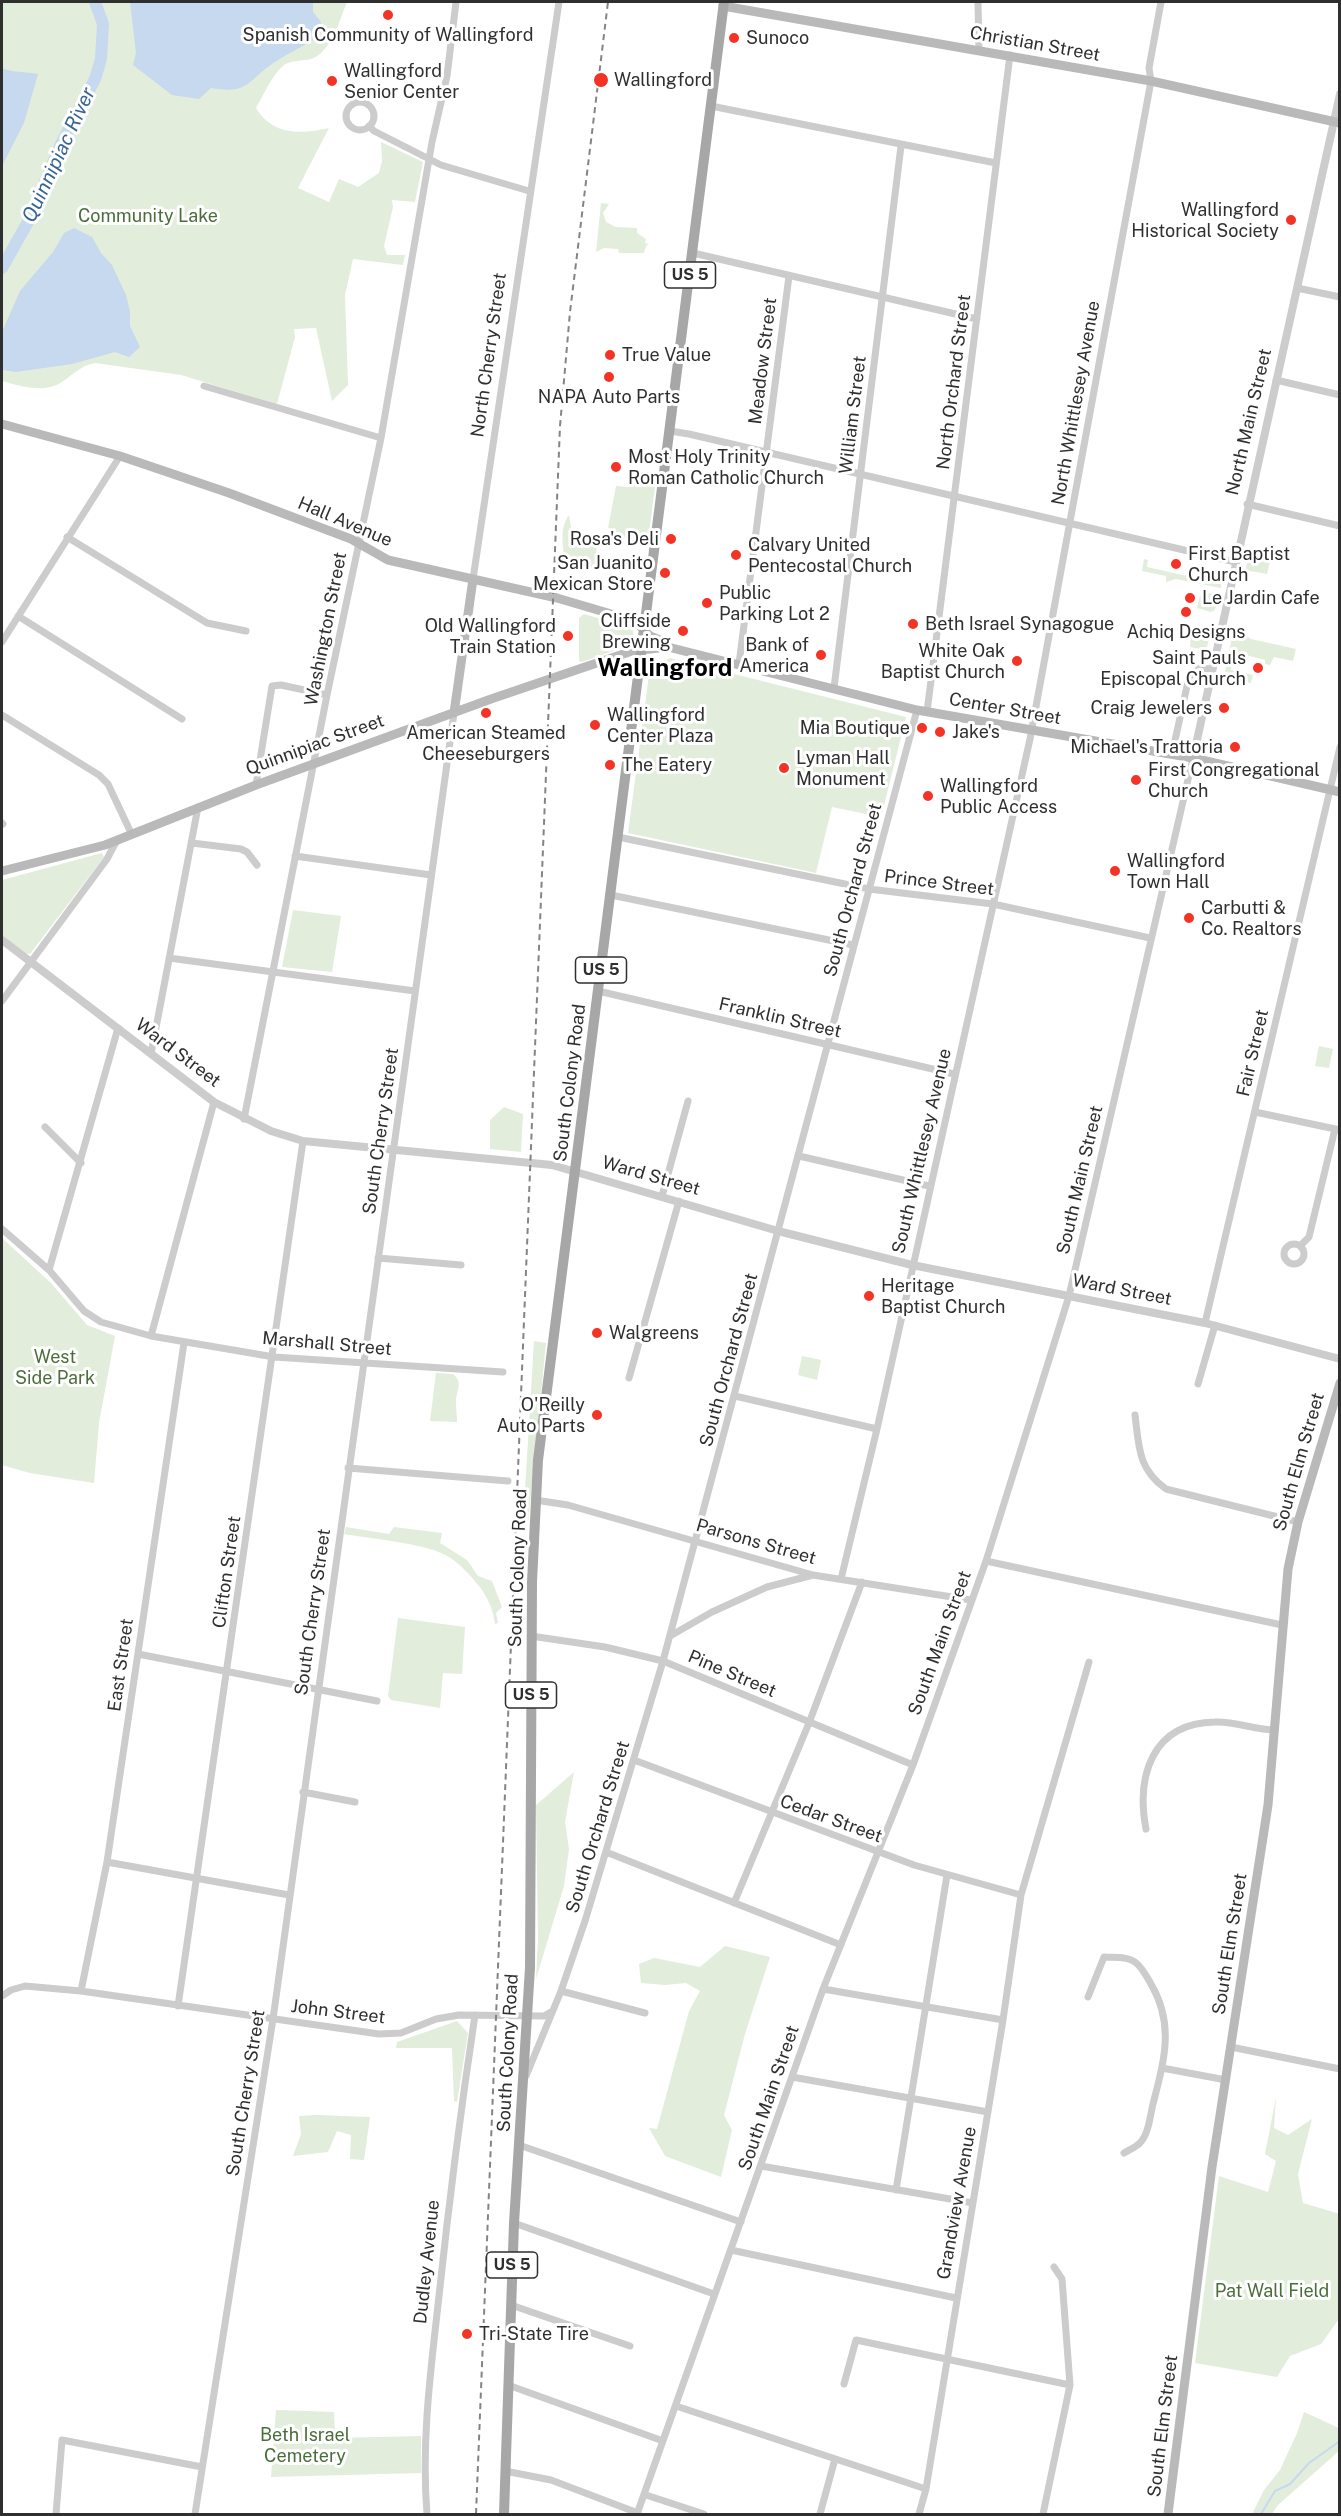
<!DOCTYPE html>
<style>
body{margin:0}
#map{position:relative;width:1341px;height:2516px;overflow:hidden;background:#fff;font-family:"Public Sans",sans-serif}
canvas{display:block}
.frame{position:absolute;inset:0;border:3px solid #2f2f2f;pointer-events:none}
</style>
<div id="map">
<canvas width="1341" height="2516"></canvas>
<div class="frame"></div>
</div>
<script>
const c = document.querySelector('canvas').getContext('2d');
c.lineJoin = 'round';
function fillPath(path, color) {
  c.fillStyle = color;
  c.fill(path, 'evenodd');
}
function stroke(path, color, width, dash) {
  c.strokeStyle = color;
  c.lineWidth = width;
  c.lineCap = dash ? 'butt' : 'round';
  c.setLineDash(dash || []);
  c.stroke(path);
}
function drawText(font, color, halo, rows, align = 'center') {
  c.font = font + ' "Public Sans",sans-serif';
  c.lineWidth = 6;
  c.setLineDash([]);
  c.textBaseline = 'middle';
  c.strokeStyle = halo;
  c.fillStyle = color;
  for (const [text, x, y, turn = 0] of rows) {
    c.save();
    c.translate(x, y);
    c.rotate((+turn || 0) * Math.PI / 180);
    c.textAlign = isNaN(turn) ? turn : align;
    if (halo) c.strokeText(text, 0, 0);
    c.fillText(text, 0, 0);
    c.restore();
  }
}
fillPath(new Path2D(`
 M2,2H347C340,19 331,53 311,59C303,61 291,60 284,65C272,75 264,94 256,108C273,136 301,134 329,128L298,188L329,202L339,179L358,187L379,173L382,161L381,142L423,162L415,202L392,200L393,207L384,246L387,255H405L403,265L353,259L345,295L348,385L332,401L316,328L294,329L295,337L277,404L181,375L95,363C80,366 74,374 62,382C43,394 21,386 2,381Z
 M601,203L609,204L603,213L606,222L616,227L637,228V233L646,239L645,243L649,244L646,246L644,253H619L618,249L604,248L596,252Z
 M631,484L655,487L648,540L621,536L608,528L616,486L628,487Z
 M569,515L572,534L598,537L594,569L572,567L565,562C563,547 559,528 569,515Z
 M1250,549L1272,553L1267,574L1250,571L1244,577Z
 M1144,559L1148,560L1147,567L1200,579L1205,574L1221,577V588L1176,579L1166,582V576L1142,571Z
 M1216,592L1219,593L1215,610L1211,612L1197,608L1200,596Z
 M584,614L633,629L634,642L630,645L582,662L579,661V618Z
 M1234,628L1251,639L1296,649L1293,661L1274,657L1270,665L1265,664V660L1231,651L1230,653L1233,654L1231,670L1253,675L1251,683L1224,677Z
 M1191,632L1210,636L1206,650L1190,647Z
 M670,658L906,717L881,817L832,807L816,873L628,833L649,675L655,666Z
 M102,853L104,857L30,954L24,953L2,935V880Z
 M293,910L341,916L332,972L282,967Z
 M1319,1046L1333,1049L1329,1068L1315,1066Z
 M504,1107L523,1114L521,1152L490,1149V1120Z
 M2,1238L51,1283L87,1325L115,1336L99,1423L94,1483L30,1473L2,1465Z
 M534,1341L546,1343L528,1523H523Z
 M802,1356L821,1360L817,1380L798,1375Z
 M436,1373L453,1374C464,1383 456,1391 456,1401C456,1408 457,1415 457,1422L430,1421Z
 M346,1527L389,1534L394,1527L442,1533L440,1543L467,1560L478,1576L492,1581L502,1607L496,1613L498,1623L495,1624C493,1609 488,1598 479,1586C470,1575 460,1564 449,1557C427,1543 371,1539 344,1534Z
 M398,1618L465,1627L462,1674L443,1673L440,1708L391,1700L388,1696Z
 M574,1772L565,1822L569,1849L564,1886L536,1979L538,1941L536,1805Z
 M725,1946L770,1957L745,2034L724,2115L732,2130L721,2177L665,2156L649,2128L657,2129L689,2011L700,1991L686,1983L665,1985L641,1983L639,1964L654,1958L700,1967Z
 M457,2021L468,2033L457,2102L454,2101L452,2048H396L397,2042Z
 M1276,2097L1274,2128L1288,2135L1312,2119L1298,2174L1303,2203L1340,2214L1339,2319L1321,2344L1290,2356L1277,2377L1195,2363L1219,2176L1268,2192L1276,2161L1265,2154Z
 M317,2115L370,2117L364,2160L350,2159L351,2135L337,2131L328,2152L293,2156L301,2134L299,2116Z
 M276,2410L334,2412L335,2438L421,2436V2473L271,2477Z
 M1304,2412L1339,2428V2451L1278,2505L1272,2514H1252L1264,2490L1280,2470L1297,2433Z`), '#e2eddb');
fillPath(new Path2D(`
 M130,2H313V12L321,22L317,38C302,47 286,54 272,64C245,83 249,94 211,88L199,99L172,95L133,65L136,53Z
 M2,68C8,72 28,72 38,74L24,123L2,166Z
 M74,228L92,237L101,253L112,265L126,295L130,311V326L140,347L129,357L115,352L72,364L16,372L2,370V332L20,291L53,252L64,233Z`), '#c6d9ee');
stroke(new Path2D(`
 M1261,2514L1275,2491L1290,2484L1309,2463L1340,2441`), '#c6d9ee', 2);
stroke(new Path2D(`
 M2,268L29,220L60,146L95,79L101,59L103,24L95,2`), '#c6d9ee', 12);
stroke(new Path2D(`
 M978,2L979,50
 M346 116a14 14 0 1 1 28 0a14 14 0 1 1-28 0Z
 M711,106L996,163
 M369,126L374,131L441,165L529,191
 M693,253L977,319
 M1297,288L1340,297
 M1276,380L1340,395
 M204,386L381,438
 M670,431L689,434L1235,562
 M1247,504L1340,526
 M67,537L207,623L246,631
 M473,579L559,2
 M18,616L182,719
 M2,642L120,456
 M739,664L789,276
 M834,688L901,146
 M927,712L1010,55
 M2,715L99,775L108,784L132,835
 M1172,754L1189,677L1200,668L1212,669
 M256,785L272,686L281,685L327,695
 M2,823L3,824
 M618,837L869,889L993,904L1150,938
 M192,843L241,849L247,852L257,865
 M295,856L431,875
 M611,895L853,945
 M169,958L415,991
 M598,991L954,1074
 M2,1001L107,859L117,840
 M151,1054L198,807
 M1255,1112L1340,1130
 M244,1119L327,695L381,438L432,142L447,76L456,2
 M45,1127L81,1163
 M799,1156L929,1186
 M662,1196L688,1101
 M2,1229L49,1270L84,1311L101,1322L151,1336L274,1357L503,1372
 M1284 1254a10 10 0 1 1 20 0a10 10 0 1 1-20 0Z
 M1300,1246L1309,1237L1335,1129
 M378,1258L461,1265
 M49,1270L118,1028
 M1205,1323L1340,747
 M151,1336L214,1102
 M629,1378L679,1201
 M1198,1384L1215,1325
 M735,1396L877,1429
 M1135,1415C1139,1447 1138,1469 1166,1489L1298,1522
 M348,1468L508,1481
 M535,1500L568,1505L813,1575L971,1600
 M986,1561L1282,1625
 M841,1579L877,1429L1030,739L1151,81L1149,68L1161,2
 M531,1636L605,1647L663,1661L913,1765
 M670,1636L712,1612L767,1587L813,1575
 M138,1654L377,1701
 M634,1760L914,1865L1021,1895
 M303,1792L355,1802
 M1146,1829C1136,1776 1152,1723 1215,1722C1235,1721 1255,1730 1275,1730
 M606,1852L841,1945
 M107,1862L289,1895
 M734,1903L809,1723L862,1582
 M823,1989L1003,2020
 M81,1991L107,1862L184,1343
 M561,1991L645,2013
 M2,1996L11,1990L25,1986L81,1991L379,2034L401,2033L436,2019L459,2015L544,2016L551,2012
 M1088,1997L1104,1957C1113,1958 1127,1956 1135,1962C1142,1967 1147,1977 1151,1984C1175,2025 1164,2061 1153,2104C1150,2116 1149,2133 1140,2143C1136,2147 1129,2150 1124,2153
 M178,2006L303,1141
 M1231,2047L1340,2069
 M1162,2068L1226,2080
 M526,2076L561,1991L585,1921L663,1661L917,710
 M792,2077L988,2112
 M519,2145L741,2222
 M761,2166L973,2203
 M896,2190L947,1875
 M514,2223L714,2294
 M731,2250L956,2298
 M511,2305L630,2346
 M844,2384L856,2340L1070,2385
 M508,2385L663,2441
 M676,2406L926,2489
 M505,2471L551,2480L638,2513
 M646,2495L704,2514
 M56,2514L62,2440L202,2467
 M195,2514L273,2019L454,713
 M427,2514C421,2441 431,2368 439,2296C449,2202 461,2108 475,2015
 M637,2514L823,1989L913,1765L986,1561L1069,1296L1193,758
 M820,2514L835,2459
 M919,2514L926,2489L1003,2020L1021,1895L1089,1662
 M1043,2514L1070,2385L1062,2279L1054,2267`), '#ccc', 7);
stroke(new Path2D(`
 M1193,758L1340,94
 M2,940L214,1102L271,1131L303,1141L552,1165L778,1231L912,1265L1205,1323L1340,1359`), '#ccc', 8);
stroke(new Path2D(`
 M723,6L1151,81L1340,123
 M2,424L120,456L229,493L351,539L388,560L557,598L635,621L650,636L662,641L668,647
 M454,713L473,579
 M2,871L105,845L256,785L491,699L632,651L668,647L917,710L1193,758L1340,792
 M1168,2514L1212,2167L1268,1805L1288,1569L1298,1522L1340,1383`), '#b9b9b9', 9);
stroke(new Path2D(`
 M504,2514L514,2223L530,1968L532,1582L538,1460L724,2`), '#a7a7a7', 10);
stroke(new Path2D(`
 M476,2514L560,426L570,312L608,2`), '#848484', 2, [6, 4.5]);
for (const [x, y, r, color] of [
 [388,15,6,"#f23325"],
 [734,38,6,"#f23325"],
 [601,80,8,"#f23325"],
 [332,81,6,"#f23325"],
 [1291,220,6,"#f23325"],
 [610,355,6,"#f23325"],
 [609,377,6,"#f23325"],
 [616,467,6,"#f23325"],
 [671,539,6,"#f23325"],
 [736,555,6,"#f23325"],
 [1176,564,6,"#f23325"],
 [665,573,6,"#f23325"],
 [1190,598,6,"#f23325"],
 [707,603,6,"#f23325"],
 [1186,612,6,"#f23325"],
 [913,624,6,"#f23325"],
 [683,631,6,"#f23325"],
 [568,636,6,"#f23325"],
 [821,655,6,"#f23325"],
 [1017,661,6,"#f23325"],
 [1258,668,6,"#f23325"],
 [1224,708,6,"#f23325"],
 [486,713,6,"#f23325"],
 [595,725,6,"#f23325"],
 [922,728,6,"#f23325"],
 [940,732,6,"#f23325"],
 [1235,747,6,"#f23325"],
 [610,765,6,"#f23325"],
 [784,768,6,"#f23325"],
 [1136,780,6,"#f23325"],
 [928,796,6,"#f23325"],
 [1115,871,6,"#f23325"],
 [1189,918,6,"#f23325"],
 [869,1296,6,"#f23325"],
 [597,1333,6,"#f23325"],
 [597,1415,6,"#f23325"],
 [467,2334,6,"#f23325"]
]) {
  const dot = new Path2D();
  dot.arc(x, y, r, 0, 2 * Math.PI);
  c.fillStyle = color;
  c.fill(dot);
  stroke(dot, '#fff', 2);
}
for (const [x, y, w] of [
 [690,275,51],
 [601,970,51],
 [531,1695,51],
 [512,2265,51]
]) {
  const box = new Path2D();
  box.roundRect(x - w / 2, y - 13, w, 26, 4.5);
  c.fillStyle = '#fff';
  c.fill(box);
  stroke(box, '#2f2f2f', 1.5);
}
drawText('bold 16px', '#2f2f2f', null, [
 ["US 5",690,275],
 ["US 5",601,970],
 ["US 5",531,1695],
 ["US 5",512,2265]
]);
drawText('18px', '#2f2f2f', '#fff', [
 ["Spanish Community of Wallingford",388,35,"center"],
 ["Sunoco",746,38],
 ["Wallingford",344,71],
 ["Senior Center",344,92],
 ["Wallingford",614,80],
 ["Wallingford",1279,210,"right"],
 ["Historical Society",1279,231,"right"],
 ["True Value",622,355],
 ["NAPA Auto Parts",609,397,"center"],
 ["Most Holy Trinity",628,457],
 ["Roman Catholic Church",628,478],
 ["Rosa's Deli",659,539,"right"],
 ["Calvary United",748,545],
 ["Pentecostal Church",748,566],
 ["First Baptist",1188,554],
 ["Church",1188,575],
 ["San Juanito",653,563,"right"],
 ["Mexican Store",653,584,"right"],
 ["Public",719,593],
 ["Parking Lot 2",719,614],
 ["Le Jardin Cafe",1202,598],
 ["Cliffside",671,621,"right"],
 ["Brewing",671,642,"right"],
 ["Beth Israel Synagogue",925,624],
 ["Old Wallingford",556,626,"right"],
 ["Train Station",556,647,"right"],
 ["Achiq Designs",1186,632,"center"],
 ["Bank of",809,645,"right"],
 ["America",809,666,"right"],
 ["White Oak",1005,651,"right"],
 ["Baptist Church",1005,672,"right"],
 ["Saint Pauls",1246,658,"right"],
 ["Episcopal Church",1246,679,"right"],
 ["Craig Jewelers",1212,708,"right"],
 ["Wallingford",607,715],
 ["Center Plaza",607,736],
 ["Mia Boutique",910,728,"right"],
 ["Jake's",952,732],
 ["American Steamed",486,733,"center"],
 ["Cheeseburgers",486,754,"center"],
 ["Michael's Trattoria",1223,747,"right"],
 ["Lyman Hall",796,758],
 ["Monument",796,779],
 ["The Eatery",622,765],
 ["First Congregational",1148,770],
 ["Church",1148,791],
 ["Wallingford",940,786],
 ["Public Access",940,807],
 ["Wallingford",1127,861],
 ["Town Hall",1127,882],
 ["Carbutti &",1201,908],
 ["Co. Realtors",1201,929],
 ["Heritage",881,1286],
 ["Baptist Church",881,1307],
 ["Walgreens",609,1333],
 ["O'Reilly",585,1405,"right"],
 ["Auto Parts",585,1426,"right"],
 ["Tri-State Tire",479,2334]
], 'left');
drawText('18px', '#2f2f2f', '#fff', [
 ["Christian Street",1035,44,10],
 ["North Cherry Street",489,355,-82],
 ["Meadow Street",763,361,-83],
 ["North Orchard Street",954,382,-83],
 ["North Whittlesey Avenue",1076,403,-80],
 ["William Street",853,415,-83],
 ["North Main Street",1249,422,-77],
 ["Hall Avenue",345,522,23],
 ["Washington Street",326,629,-79],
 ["Center Street",1005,709,10],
 ["Quinnipiac Street",315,745,-20],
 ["Prince Street",939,883,7],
 ["South Orchard Street",853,890,-75],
 ["Franklin Street",780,1018,13],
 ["Ward Street",178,1053,37],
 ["Fair Street",1253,1053,-77],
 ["South Colony Road",570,1083,-83],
 ["South Cherry Street",381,1131,-82],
 ["South Whittlesey Avenue",922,1151,-77],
 ["Ward Street",651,1176,16],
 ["South Main Street",1080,1180,-77],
 ["Ward Street",1122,1290,11],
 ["Marshall Street",327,1344,5],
 ["South Orchard Street",729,1360,-75],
 ["South Elm Street",1299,1462,-74],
 ["Parsons Street",756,1542,16],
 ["South Colony Road",518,1568,-88],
 ["Clifton Street",227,1572,-82],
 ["South Cherry Street",313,1612,-82],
 ["South Main Street",940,1643,-70],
 ["East Street",121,1665,-82],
 ["Pine Street",732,1674,23],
 ["Cedar Street",831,1819,20],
 ["South Orchard Street",598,1827,-73],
 ["South Elm Street",1230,1944,-81],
 ["John Street",338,2012,7],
 ["South Colony Road",508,2053,-87],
 ["South Cherry Street",246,2093,-81],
 ["South Main Street",769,2098,-71],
 ["Grandview Avenue",957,2203,-80],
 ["Dudley Avenue",427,2262,-84],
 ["South Elm Street",1163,2426,-83]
]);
drawText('18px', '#4a6e39', '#fff', [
 ["Community Lake",148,216],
 ["West",55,1357],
 ["Side Park",55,1378],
 ["Pat Wall Field",1272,2291],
 ["Beth Israel",305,2435],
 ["Cemetery",305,2456]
]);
drawText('italic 20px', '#376497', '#fff', [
 ["Quinnipiac River",59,155,-65]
]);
drawText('bold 24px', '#000', '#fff', [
 ["Wallingford",665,669]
]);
</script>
